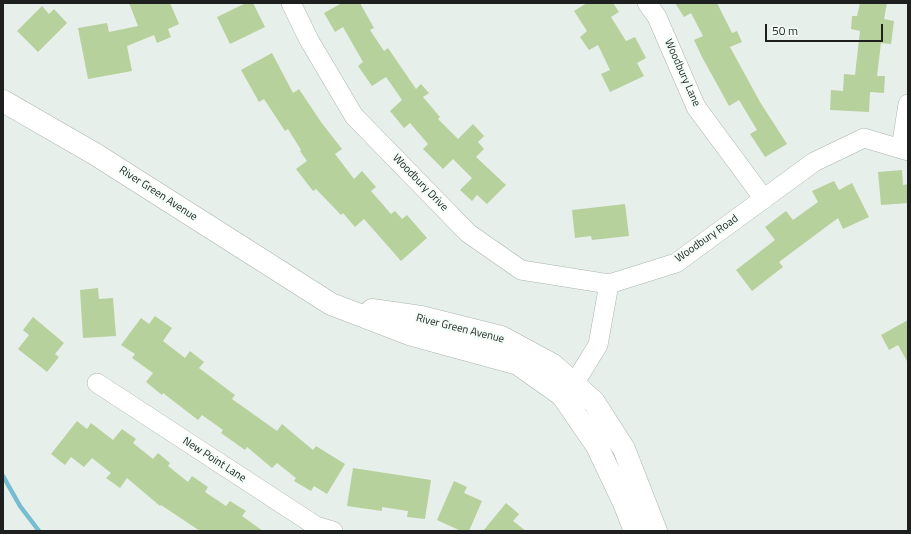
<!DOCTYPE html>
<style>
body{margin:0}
#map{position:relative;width:911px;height:534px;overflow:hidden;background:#e6efea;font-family:"Titillium Web",sans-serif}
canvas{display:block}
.frame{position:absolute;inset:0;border:4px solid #1d201e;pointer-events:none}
.scale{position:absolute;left:765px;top:24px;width:118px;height:18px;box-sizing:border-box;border:2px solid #1d201e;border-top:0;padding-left:5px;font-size:12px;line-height:14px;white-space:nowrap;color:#1d201e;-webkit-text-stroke:3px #f3fdf7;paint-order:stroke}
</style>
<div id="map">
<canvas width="911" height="534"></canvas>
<div class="frame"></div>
<div class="scale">50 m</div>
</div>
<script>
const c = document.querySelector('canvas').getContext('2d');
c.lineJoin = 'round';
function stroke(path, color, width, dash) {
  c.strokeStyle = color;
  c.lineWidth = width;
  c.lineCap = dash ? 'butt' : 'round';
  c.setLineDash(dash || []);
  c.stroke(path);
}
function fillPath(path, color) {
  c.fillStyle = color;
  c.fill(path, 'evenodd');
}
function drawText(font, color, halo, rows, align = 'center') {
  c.font = font + ' "Titillium Web",sans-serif';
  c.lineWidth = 4;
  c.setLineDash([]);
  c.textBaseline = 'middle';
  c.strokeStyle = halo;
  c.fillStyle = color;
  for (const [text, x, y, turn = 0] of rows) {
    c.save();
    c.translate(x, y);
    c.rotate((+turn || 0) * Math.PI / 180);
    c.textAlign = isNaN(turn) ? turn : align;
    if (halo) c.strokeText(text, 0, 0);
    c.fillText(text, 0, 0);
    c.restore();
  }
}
stroke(new Path2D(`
 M3,476L20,506L39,531`), '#76bdd2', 4.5);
fillPath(new Path2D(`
 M129,3H170L179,24L168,29L171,37L157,43L154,35L127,46L132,71L88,79L78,28L107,23L109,32L138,26Z
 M246,3H253L265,27L230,44L217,17Z
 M342,3H360L374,28L370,30L384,51L388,48L416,89L421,84L429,93L423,97L440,117L438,119L458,139L473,124L484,136L478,142L484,149L476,157L506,185L487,204L477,195L472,201L460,190L472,178L453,159L443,169L423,149L428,144L410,123L404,128L390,111L402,100L386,77L372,86L358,66L363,62L343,27L335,32L324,13Z
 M587,3H613L619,12L611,17L626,41L635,37L646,58L637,63L644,76L610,92L601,74L610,70L598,45L589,50L580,37L587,31L574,11Z
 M675,3H717L732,33L737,31L742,42L730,47L760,102L787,144L765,157L750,134L757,130L739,100L729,106L702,57L694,40L703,36L691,13L684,17Z
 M860,3H887L884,19L894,21L891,44L881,43L877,76H885L884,93L870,92L869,112L830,110L831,90L843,91L844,74L855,75L860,31L851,29L852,16H857Z
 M42,6L49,14L54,9L67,23L38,52L17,31Z
 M272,53L293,93L299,89L321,122L342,149L335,154L354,179L362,171L376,187L371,191L391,214L395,211L402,219L407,215L427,238L401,261L364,219L355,227L343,213L341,215L316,189L313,191L296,169L307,161L300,151L301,150L288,129L285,131L264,99L259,102L241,70Z
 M902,170L903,185L908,184V203L881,205L878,172Z
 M834,181L839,190L852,183L869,217L843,229L838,218L779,262L783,267L752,291L736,270L775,240L765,227L786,211L793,220L818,202L812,191Z
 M625,204L629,236L592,240L591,236L575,238L572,210Z
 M98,288L99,299L113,298L116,336L83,338L80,290Z
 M155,316L172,328L163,341L185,358L190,351L204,362L199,368L235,395L232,399L277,431L282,424L313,450L316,446L345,464L327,494L314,486L311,491L294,481L296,478L277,463L272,468L247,447L245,450L221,433L223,430L202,415L198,420L163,393L162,395L146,382L153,373L132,358L135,354L121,345L141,318L149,324Z
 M33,317L64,343L55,354L59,357L47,372L18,349L29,335L23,330Z
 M908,320V363L898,345L889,350L881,335Z
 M77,421L87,429L91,423L113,440L122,429L136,439L133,443L153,459L158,453L170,463L168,466L188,482L192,476L208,487L205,492L226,506L230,501L246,511L242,516L263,531H200L161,505L160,506L127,478L120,488L106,478L111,473L92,458L84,467L71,457L65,465L51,454Z
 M353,468L431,480L425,519L407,517L408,511L382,507V511L347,506Z
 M454,481L467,487L464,493L482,501L469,531H461L437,520Z
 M506,503L519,514L513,521L526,531H483Z`), '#b7d19d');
const street = new Path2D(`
 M291,3L309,40L354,116L468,233L521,270L609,284
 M647,3L657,17L696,107L764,199
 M901,149L908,104
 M97,383L316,526L333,531
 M563,394L574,384L598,345L609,284L676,263L814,162L864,138L908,151`);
const secondary = new Path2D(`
 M3,101L95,154L331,304L412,335L518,364L562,395L597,446L624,503L635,531
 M372,310L421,317L501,337L553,365L594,402L624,449L656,531`);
stroke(street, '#abb4ae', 20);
stroke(secondary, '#abb4ae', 23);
stroke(street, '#fff', 19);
stroke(secondary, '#fff', 22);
drawText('11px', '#1d201e', '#f3fdf7', [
 ["Woodbury Lane",682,73,66],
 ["Woodbury Drive",420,183,46],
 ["River Green Avenue",158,194,33],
 ["Woodbury Road",707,239,-35],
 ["River Green Avenue",460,329,14],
 ["New Point Lane",214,460,33]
]);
</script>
